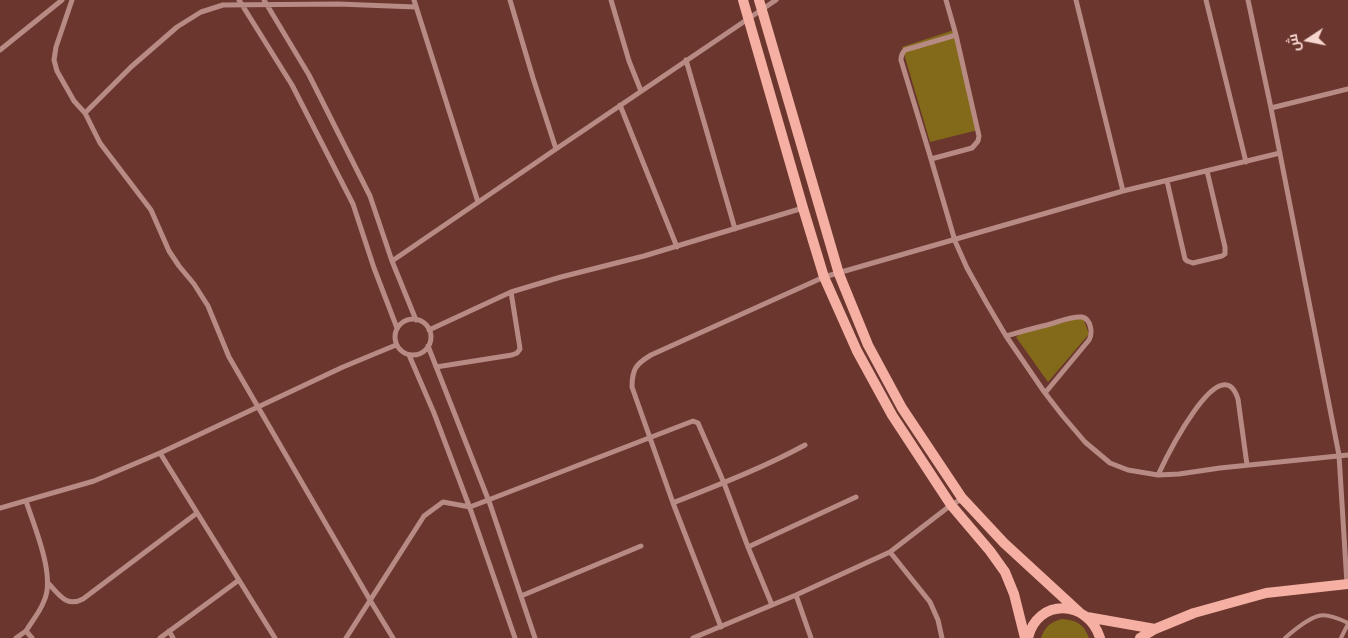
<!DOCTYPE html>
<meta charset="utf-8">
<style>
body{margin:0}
#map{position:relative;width:1348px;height:638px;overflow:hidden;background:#6a362e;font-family:Arial,Cairo,sans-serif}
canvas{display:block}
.north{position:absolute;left:1283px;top:15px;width:50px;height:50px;-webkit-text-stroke:4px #6a362e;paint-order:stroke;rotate:259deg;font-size:14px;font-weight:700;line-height:20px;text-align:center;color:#f7d6d0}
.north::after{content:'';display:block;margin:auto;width:18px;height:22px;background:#f7d6d0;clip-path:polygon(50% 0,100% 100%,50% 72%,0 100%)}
</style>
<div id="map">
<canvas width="1348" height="638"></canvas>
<div class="north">ش</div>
</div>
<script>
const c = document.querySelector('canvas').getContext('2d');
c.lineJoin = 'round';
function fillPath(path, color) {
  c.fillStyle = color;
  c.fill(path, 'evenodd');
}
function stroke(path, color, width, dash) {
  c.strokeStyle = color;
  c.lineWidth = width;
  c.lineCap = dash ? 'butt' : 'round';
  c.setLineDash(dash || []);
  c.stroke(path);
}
fillPath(new Path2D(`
 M954,30L978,130L930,142L902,47Z
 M1082,315L1089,334L1048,382L1016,337L1026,330Z
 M1062,619C1076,620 1084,624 1089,638H1041C1045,627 1050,622 1062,619Z`), '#836a1b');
stroke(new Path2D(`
 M1285,638C1293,631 1308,619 1318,616C1327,613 1340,619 1348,623
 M1341,638L1348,624`), '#b78a83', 4);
stroke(new Path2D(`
 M72,0L56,47L54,60L57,71L74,101L85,113L100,143L151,210L169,251L179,266L194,284L208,306L229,357L370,600L393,638
 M239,0L292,85L353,204L374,268L397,328
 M264,0L309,75L370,196L392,261L416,320
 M414,0L478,202
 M510,0L533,78L556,149
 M611,0L629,61L641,91
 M946,0L956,35L979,136L978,141L972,148L931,159L955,241L967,268L986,302L1006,336L1045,393L1062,415L1085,442L1110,463L1128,470L1158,475L1179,474L1220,468L1348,455
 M1076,0L1123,191
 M1206,0L1246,162
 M1248,0L1271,108L1339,455L1347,584
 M0,50L62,0
 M686,60L735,229
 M620,105L677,247
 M1271,108L1348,89
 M85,113L131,67L177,27L201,12L223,5L338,4L416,7
 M931,159L901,60C901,55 902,53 905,50L956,35
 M1167,181L1185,259L1187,261L1193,263L1222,256L1225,254V247L1207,171
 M392,261L556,149L776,0
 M395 337a18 18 0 1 1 36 0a18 18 0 1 1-36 0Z
 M429,330L511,292L561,277L644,256L803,208
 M1006,336C1020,332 1033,328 1047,325C1058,322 1071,316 1082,317C1091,319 1093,333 1089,340L1045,393
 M428,346L490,504L535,638
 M409,355L434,413L471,511L515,638
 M436,367L512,355L517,353L520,349L519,342L511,292
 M160,453L275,638
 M1158,475C1165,460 1221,345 1238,399L1247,465
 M26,501C34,526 56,576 44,601C40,612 32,621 26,631L32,638
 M673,503C718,485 763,468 805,445
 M0,508L94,481L160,453L343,367L396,345
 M748,547L856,497
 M890,552L930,602L938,620L942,638
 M48,583C59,594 66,608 83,599L197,513
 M796,595L811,638
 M521,596L641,546
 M721,627L673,503L632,387C632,369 636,364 651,355L824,277L1123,191L1280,153
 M169,631L173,638
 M16,638L26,631
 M160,638L239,580
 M346,638L424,516L443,502L470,507L693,421L698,423L724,483L748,547L772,605
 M693,638L796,595L890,552L951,505L962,499`), '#b78a83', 5);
stroke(new Path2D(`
 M743,0L803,208L824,277L857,351L892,415L951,505L990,551L1005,572L1014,594L1025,638
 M759,0L839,274L868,345L902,408L962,498L1004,543L1079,612
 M1087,617L1155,629
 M1028,638C1037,598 1088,599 1100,638
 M1140,638L1155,629L1194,613L1266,593L1348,584`), '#f5afa3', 10);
</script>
